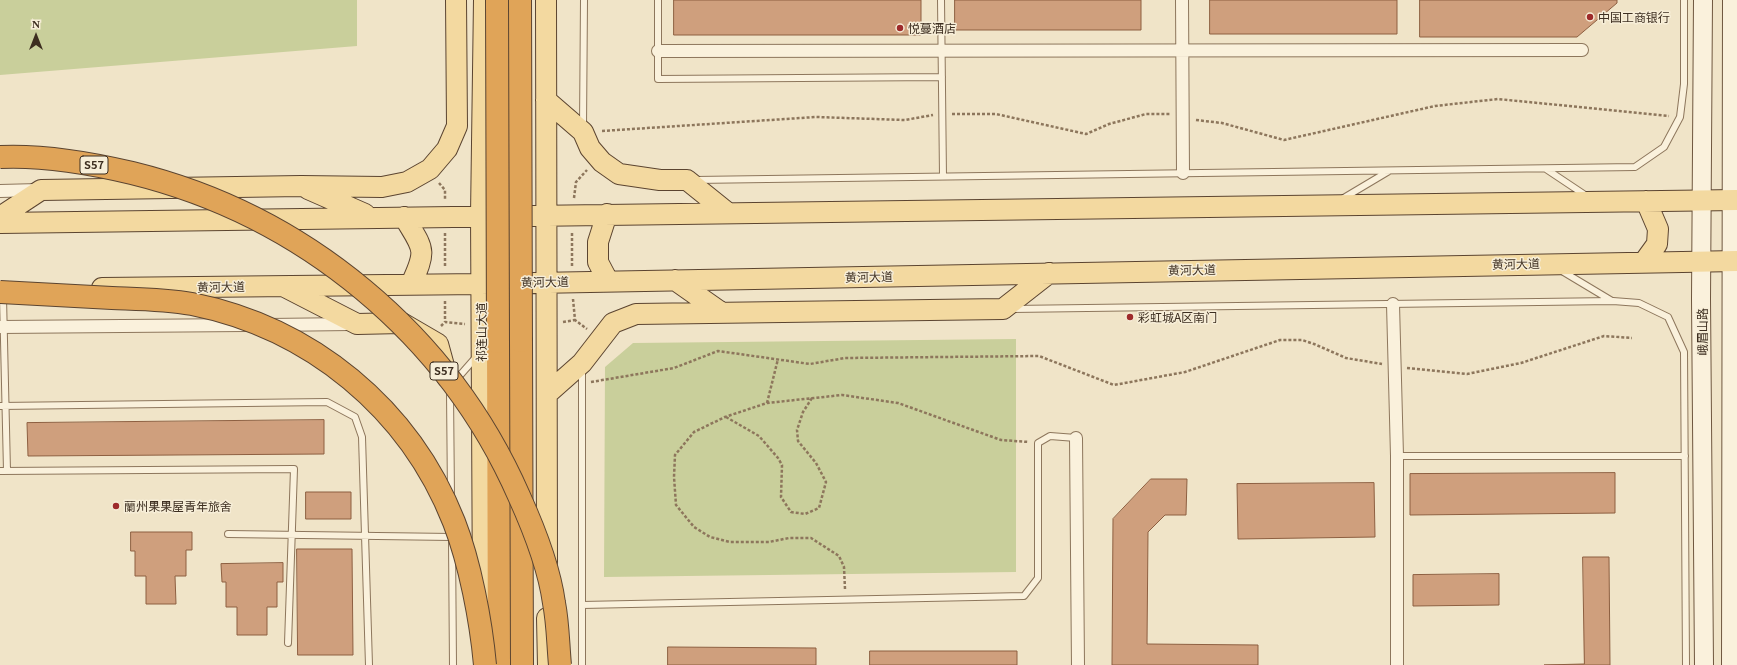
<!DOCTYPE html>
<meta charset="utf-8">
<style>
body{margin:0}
#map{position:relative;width:1737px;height:665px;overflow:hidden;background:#f0e4c8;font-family:Georgia,serif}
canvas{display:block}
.north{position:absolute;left:16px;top:16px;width:40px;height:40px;-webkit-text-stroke:3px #f7eed8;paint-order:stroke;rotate:0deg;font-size:11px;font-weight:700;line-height:16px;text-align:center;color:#3d2e20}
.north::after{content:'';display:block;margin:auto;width:14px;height:18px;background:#3d2e20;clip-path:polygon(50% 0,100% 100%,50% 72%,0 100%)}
</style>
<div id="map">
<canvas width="1737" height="665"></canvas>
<div class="north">N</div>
</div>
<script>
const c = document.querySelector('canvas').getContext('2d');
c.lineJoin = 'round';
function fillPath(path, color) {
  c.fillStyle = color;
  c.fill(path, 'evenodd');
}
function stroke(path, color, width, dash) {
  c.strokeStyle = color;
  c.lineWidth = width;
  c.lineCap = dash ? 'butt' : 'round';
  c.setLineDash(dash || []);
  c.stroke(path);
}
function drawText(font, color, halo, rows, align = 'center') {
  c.font = font + ' Georgia,"Noto Sans SC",serif';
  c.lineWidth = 3;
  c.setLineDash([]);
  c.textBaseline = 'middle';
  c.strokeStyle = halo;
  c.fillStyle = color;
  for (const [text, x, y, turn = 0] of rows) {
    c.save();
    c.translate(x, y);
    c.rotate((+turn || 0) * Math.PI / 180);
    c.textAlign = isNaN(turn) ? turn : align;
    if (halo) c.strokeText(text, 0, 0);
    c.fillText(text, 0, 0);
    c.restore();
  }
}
fillPath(new Path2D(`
 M0,0H357V46L0,75Z
 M1016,339V572L604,577L605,367L633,343Z`), '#c9cf9b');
const building = new Path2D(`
 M674,0H921V35H674Z
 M955,0H1141V30H955Z
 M1210,0H1397V34H1210Z
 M1420,0H1617V3L1577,37H1420Z
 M324,420V454L28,456L27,423Z
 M1615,473V513L1410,515V474Z
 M1151,479H1187L1186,515H1165L1148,532L1147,644L1258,645V665H1112L1113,519Z
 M1374,483L1375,537L1238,539L1237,484Z
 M306,492H351V519H306Z
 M131,532H192V550H186V576H175L176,604H146V576H135V551H131Z
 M297,549H352L353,655H298Z
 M1583,557H1609L1610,665H1544L1584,664Z
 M283,563V582H277V607H267V635H237V607H226V582H222L221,564Z
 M1499,574V605L1413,606V575Z
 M668,647L816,648V665H668Z
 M870,651H1017V665H870Z`);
fillPath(building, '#cf9f7d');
stroke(building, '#8d5f41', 1);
const lane = new Path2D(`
 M658,0V79L942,77
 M941,0L943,176
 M583,127L584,0
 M1546,169L1588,197
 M695,180L1635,167L1664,147L1680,117L1684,84V0
 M1342,199L1389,171
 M1562,271L1612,301
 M3,297L7,471
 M1012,309L1613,301L1639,303L1668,317L1684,352L1686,665
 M455,381L477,356
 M450,393L451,497
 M0,406L327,402L355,417L362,437L369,665
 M1397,456H1685
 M0,471L294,469L288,643
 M228,534L452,537
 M452,542L453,665
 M582,605L1024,596L1038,578V443L1050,436L1076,438
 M582,665V369`);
const street = new Path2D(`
 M1182,0L1183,173
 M658,51L1582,50
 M0,191L38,190
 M1393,304L1397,456V665
 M269,325L351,324
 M0,327L245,325
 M1076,438L1078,665`);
const secondary = new Path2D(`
 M1703,0L1701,299L1704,665
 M1731,665L1732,0`);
const primary = new Path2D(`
 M546,0L547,562
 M546,100L583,132L590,148L602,162L619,174L660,180H687L728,213
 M308,189L365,214
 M607,214L598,242V262L608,281
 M0,217L41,190L301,186L382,187L407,182L430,169L447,149L457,126L456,0
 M404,217C423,249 428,248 411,284
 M0,223L1737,200
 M1644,262L1657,244L1658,229L1646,201
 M675,280L722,313
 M285,287L357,324L402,323L438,344L447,377
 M102,288L481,284L1737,261
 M547,394L582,363L613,323L636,314L1003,309L1049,273
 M483,607L481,215L484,0
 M547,618L548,665`);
const highway = new Path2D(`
 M521,341L522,665
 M498,342L499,665`);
stroke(lane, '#8d765c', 8);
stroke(street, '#8d765c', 14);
stroke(secondary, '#6f573f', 20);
stroke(primary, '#5b4430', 22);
stroke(highway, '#5b4430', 24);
stroke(new Path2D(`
 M952,114H996L1086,134L1109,124L1146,114H1170
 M1196,120L1222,123L1284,140L1435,106L1498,99L1669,116
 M602,131L816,117L905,120L933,115
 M439,183L445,190V200
 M574,198L576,182L587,170
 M445,233V268
 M572,266V231
 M573,299L575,320L587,329
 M445,301V322
 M563,322L575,320
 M441,326L445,322L465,324
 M1407,368L1467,374L1521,363L1604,336L1632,338
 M591,382L674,368L718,351L810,364L845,358L1039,356L1114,385L1185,372L1280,340H1302L1314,344L1346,358L1382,364
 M767,403L778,359
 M726,417L759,436L778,458L782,465L781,497L791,512L805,514L819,508L826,482L816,463L798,441L797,430L803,412L812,398
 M845,589L844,567L839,556L811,538H789L769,542H730L710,537L694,527L676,505L674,477L675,455L694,432L725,417L767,403L842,395L898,403L1001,440L1029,442`), '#8d765c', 2.5, [3, 2]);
stroke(lane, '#faf1dc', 6);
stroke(street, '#faf1dc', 12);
stroke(secondary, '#faf1dc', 18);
stroke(primary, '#f3d9a0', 20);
stroke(highway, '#e0a458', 22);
const highwayBridge = new Path2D(`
 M497,0L498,342
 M520,0L521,341
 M0,157C44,155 90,163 132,173C303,215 448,334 519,496C534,529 549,566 554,603C558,623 558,644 560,665
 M0,292C37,294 74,296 112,298C138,299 165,299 192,304C311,328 409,408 454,522C470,563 481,621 485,665`);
stroke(highwayBridge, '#5b4430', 24, []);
stroke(highwayBridge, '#e0a458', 22);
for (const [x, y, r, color] of [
 [1590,17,4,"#9e2a2b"],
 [900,28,4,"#9e2a2b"],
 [1130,317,4,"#9e2a2b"],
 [116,506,4,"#9e2a2b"]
]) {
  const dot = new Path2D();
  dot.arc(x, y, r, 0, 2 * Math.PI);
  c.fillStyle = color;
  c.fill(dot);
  stroke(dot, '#f7eed8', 1.5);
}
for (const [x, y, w] of [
 [94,165,28],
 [444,371,28]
]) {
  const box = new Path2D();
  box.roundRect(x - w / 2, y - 9, w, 18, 3);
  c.fillStyle = '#f7eed8';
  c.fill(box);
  stroke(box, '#3d2e20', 1);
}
drawText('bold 11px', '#3d2e20', null, [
 ["S57",94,165],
 ["S57",444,371]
]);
drawText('12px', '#3d2e20', '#f7eed8', [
 ["中国工商银行",1598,17],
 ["悦蔓酒店",908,28],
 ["彩虹城A区南门",1138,317],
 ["蘭州果果屋青年旅舍",124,506]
], 'left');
drawText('12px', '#3d2e20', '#f7eed8', [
 ["黄河大道",1516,264,-1],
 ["黄河大道",1192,270,-1],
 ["黄河大道",869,277,-1],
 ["黄河大道",545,282,-1],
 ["黄河大道",221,287,-1],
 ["祁连山大道",481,332,-90],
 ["峨眉山路",1702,332,-90]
]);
</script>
